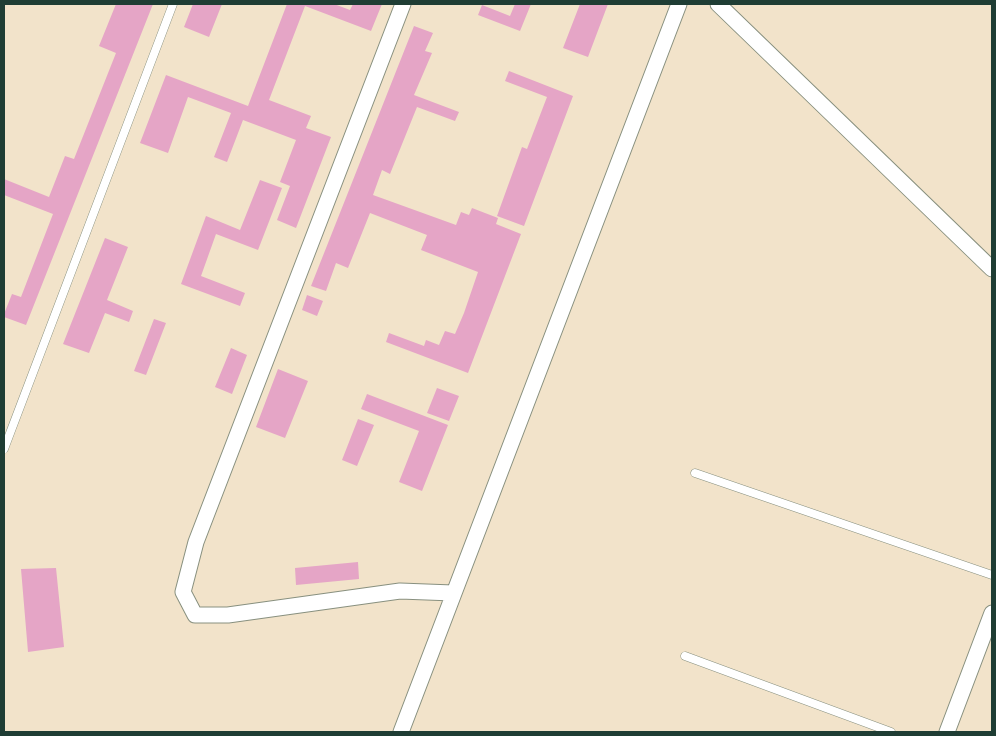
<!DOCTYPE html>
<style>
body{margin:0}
#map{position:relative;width:996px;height:736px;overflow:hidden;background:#f2e3ca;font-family:Itim,sans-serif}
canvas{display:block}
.frame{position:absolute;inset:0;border:5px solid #1f3d34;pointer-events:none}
</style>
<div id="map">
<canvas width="996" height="736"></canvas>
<div class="frame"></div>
</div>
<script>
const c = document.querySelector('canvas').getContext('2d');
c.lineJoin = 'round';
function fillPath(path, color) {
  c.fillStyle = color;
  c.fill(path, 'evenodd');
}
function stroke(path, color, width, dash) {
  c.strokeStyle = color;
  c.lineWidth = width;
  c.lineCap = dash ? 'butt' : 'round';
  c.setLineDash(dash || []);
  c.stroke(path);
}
fillPath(new Path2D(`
 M116,4H153L26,325L4,317V314L12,294L21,297L53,214L4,195V179L49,197L65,156L74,159L116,53L99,46Z
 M193,4H222L209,37L184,27Z
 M287,4H334L350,10L353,4H382L371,31L305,6L269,100L311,116L306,128L331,137L296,228L277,220L290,186L280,182L296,140L243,120L227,162L214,157L231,113L188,97L168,153L140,143L166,75L248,106Z
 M515,4H531L520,31L478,15L482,5L510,16Z
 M580,4H608L588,57L563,48Z
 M414,26L433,33L425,51L432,53L414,95L459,112L455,121L417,107L390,174L382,170L373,195L456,225L461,212L469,215L472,208L498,218L496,224L521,234L468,373L386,342L389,333L424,346L426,340L439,345L445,331L455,334L464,313L478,272L421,250L427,235L370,213L348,268L336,263L326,291L311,286Z
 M509,71L573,96L524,226L497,216L522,147L527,149L547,97L505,81Z
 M260,180L282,188L258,250L216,234L201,276L245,293L240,306L181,284L206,216L240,230Z
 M105,238L128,247L107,300L133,311L129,322L105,313L89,353L63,344Z
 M307,295L323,301L317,316L302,310Z
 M154,319L166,323L146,375L134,371Z
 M231,348L247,355L232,394L215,387Z
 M278,369L308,381L285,438L256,427Z
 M437,388L459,396L449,421L427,413Z
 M367,394L448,425L422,491L399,482L419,431L361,409Z
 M358,419L374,425L357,466L342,460Z
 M358,562L359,579L296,585L295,568Z
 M56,568L64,647L28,652L21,569Z`), '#e5a5c6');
const lane = new Path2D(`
 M4,449L173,4
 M695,473L992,575
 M685,656L891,732`);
const street = new Path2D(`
 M403,4L196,542L183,592L195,615H228L400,591L453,593
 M718,4L992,269
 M401,732L679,4
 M947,732L992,613`);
stroke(lane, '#88907f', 9);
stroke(street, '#88907f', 17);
stroke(lane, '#fff', 8);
stroke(street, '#fff', 15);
</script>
